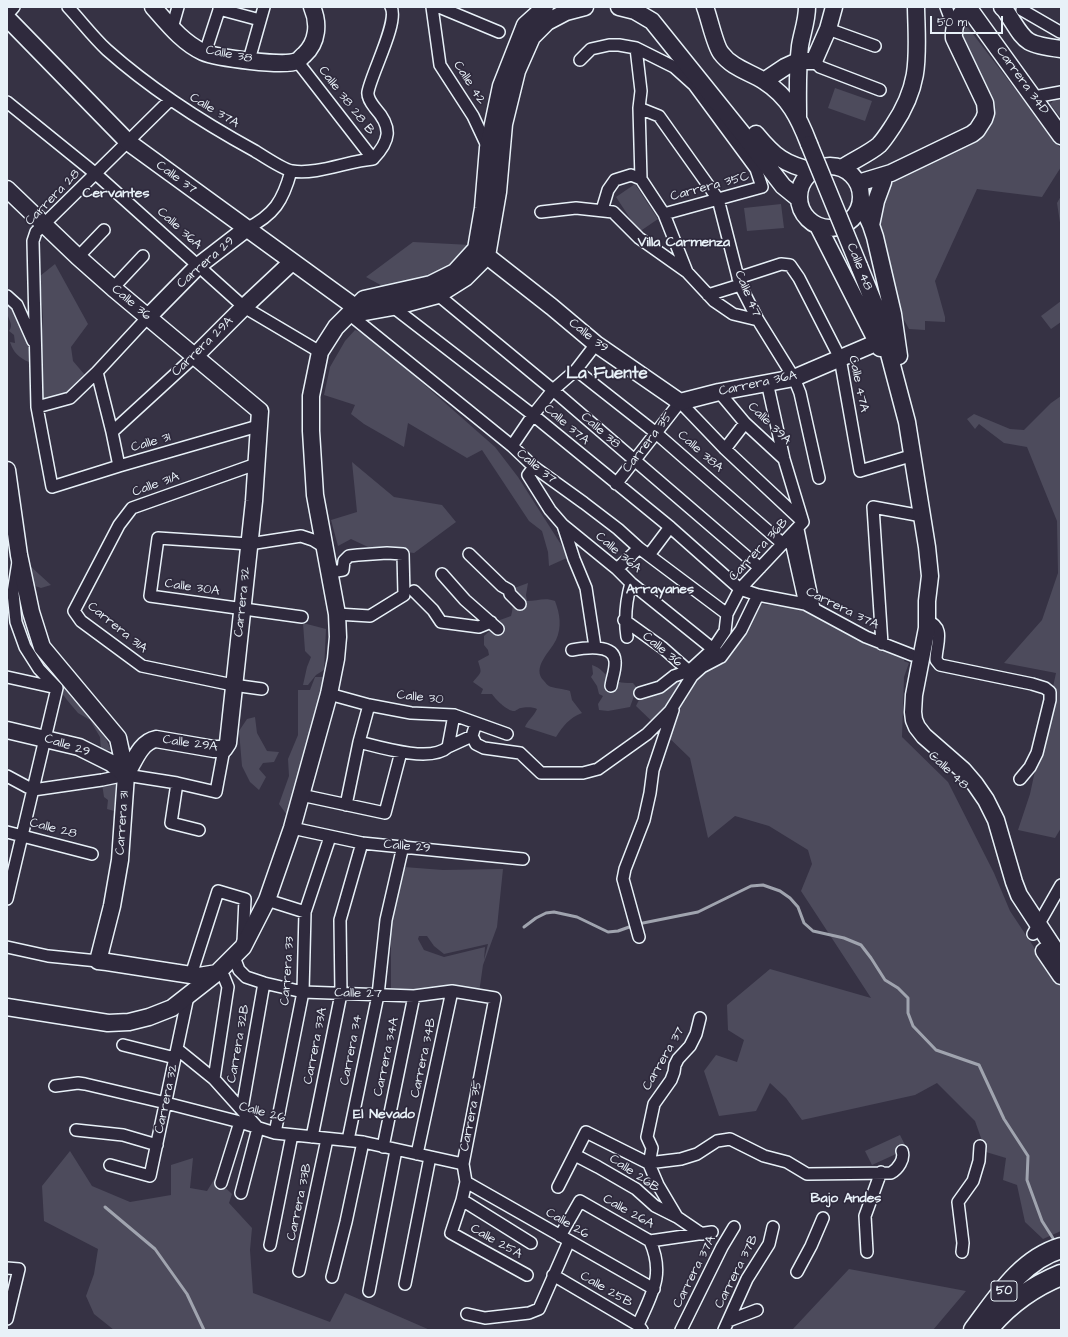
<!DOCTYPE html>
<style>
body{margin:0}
#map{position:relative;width:1068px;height:1337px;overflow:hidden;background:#363244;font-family:"Architects Daughter",sans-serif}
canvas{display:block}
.frame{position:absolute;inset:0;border:8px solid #e8f1f8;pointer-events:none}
.scale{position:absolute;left:930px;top:16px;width:73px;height:18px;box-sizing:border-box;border:2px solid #e8f1f8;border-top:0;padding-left:5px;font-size:12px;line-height:14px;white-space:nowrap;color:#e8f1f8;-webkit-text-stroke:3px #2f2a3d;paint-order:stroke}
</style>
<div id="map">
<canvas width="1068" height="1337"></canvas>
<div class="frame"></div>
<div class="scale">50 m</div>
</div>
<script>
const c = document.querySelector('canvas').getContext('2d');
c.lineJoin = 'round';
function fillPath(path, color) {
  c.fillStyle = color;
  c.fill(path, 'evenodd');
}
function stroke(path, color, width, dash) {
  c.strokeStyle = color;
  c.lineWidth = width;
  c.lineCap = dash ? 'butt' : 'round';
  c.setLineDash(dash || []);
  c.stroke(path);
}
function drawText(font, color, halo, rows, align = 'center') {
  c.font = font + ' "Architects Daughter",sans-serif';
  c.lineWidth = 3.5;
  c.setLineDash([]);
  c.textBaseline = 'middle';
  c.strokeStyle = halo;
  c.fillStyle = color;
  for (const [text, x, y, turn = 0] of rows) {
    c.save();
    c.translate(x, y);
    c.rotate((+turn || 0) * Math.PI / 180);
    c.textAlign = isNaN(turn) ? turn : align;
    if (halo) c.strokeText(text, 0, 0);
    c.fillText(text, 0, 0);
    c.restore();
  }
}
fillPath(new Path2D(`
 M966,25L1061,149V167L1042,197L977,189L935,281L945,317V322L925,321V330L909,329L898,309L878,212L888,180L983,134L995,113L962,37Z
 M835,88L872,101L865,121L828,108Z
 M1061,97V118L1050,104L1056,98Z
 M635,184L658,219L639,232L616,197Z
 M1061,196V229L1057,203Z
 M781,204L784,228L747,231L744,208Z
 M413,242L471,245L443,272L388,289L366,277Z
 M55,264L88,324L71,347L73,361L90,381L73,396L41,401L40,355L43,317L40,276Z
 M7,292L25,321L32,354L29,362C19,358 13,352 10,342L15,343L14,335L9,331C14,324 8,320 7,312C6,306 7,299 7,292Z
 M1061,301V322L1051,329L1041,316Z
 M355,330L368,335L495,447L518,477L569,557L549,566L548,552L542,531L529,521L482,450L467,458L408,423L404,447L364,424L351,414L355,405L324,395L330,367L345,341Z
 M1061,396V828L1055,838L1018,830L1030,794L1056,673L1004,663L1042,620L1058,573L1057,521L1027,447L1004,443L979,424L975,429L967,419L974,414L1010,429L1024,430L1051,403Z
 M352,462L394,497L442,505L456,522L414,553L368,547L351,539L338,546L331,520L357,512Z
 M29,565L51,585L41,588L32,585Z
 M17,577L20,598L32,636L102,730L111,750H101L100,737L90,720L78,713L67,700L34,655L17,618Z
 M528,583L526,595L527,601C537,601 545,597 555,601C560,614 562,627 556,640C550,652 531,668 544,681C546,683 547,685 549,686C552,688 565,689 570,691L572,700L582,713C569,718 563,726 556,737L525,727C527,721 534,716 537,709C534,707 525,707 521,708C519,708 517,710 515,711C508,712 495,699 492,694H481L483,689L473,682C482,671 482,674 478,661L489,655L488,650L484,645V636L494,627L500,620L511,616C514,606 513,599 509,590Z
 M759,604L806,607L904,656V661L909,663L904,677L902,737L948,782L994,873L1010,911L1061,988V1231L1043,1239L1025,1222L1017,1185L1003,1180L1006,1158L986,1152L975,1121L937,1083L915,1095L802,1120L786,1098L770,1083L756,1111L719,1116L704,1071L716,1055L737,1062L744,1040L728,1030L727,1005L770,969L871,998L801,891L812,864L808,850L769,826L735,816L708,838L690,758L636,706L640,698L732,654Z
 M303,623L326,629L324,670L316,675L308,685H303L307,667L311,657L305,651Z
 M592,665C601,668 603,673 610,678C617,683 626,683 633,683L637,688L630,707L608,711L599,710L598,704L603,696L599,694L597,686L591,677L593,674Z
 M315,677H323L309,749L287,815L279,804L289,776L288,759L298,735V690H310Z
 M255,717L257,733L267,751L279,752L274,762L263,763L259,769L266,777L259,790L250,782L242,766L239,731L247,719Z
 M115,783V800L114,811L107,809L108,800L104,797L102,784Z
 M404,867L443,870L503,869L497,927L483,965L479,993H391V939L387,917L396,897ZM419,936H427L434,946L444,954L488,944L484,960L485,947L444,957L424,950L418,939Z
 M900,1135L907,1149L872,1165L865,1151Z
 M70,1151L92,1186L130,1202L171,1195V1165L193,1158L190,1188L207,1191L215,1178L232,1194L229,1203L252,1228L250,1250L253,1293L330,1322L345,1293L430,1330H114L94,1314L86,1296L94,1274L98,1249L44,1221L42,1186Z
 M849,1269L966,1291L933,1330H792Z`), '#4d4b5c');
stroke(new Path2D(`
 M638,924L698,912L751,886L763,885L780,891L790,898L798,907L804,923L813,931L844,938L861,945L871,958L885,980L898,988L908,998V1013L913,1026L936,1050L979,1065L1004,1119L1028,1156L1027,1180L1042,1221L1056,1243
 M524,927L536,918L546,913L554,912L577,917L608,932L618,931L632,926
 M105,1207L155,1249L187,1294L204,1330`), '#a0a4af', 3);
const street = new Path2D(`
 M68,7C81,21 93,37 107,50C152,90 202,122 255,151C263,156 284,170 292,171C317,175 348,161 373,159
 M432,7L440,65L473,116L488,148
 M439,7L499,32
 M946,7L954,28
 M219,9L260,20
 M1022,10L1060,32
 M7,15L14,7
 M172,28L178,7
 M828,29L875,46
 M636,48L641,91L639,108L641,179
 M205,53L220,7
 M249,60L264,7
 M580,60L591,49L609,45H619L636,48L674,67L694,85L756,169L762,187L664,214
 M297,61L373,159
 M814,61L820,67L880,90
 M1034,97L1061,92
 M170,100L36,232L33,241L37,407L52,487L119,466L258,426
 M7,102L96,174L244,307L320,352
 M639,108L659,116L718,199L740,285L758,320L794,378L800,393L819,478
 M373,159C390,141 393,128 375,108C372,104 367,98 368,92C371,74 399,22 391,7
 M641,179L664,214L687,272
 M602,210L608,190L615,180L631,175L641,179
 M541,212L576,208L613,212L639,238L687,272L714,301L733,314L758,320
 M246,229C274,215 283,201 291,171
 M78,257L104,230
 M738,278L781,264L790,265L799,278L840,358L860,471L907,457
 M113,288L143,256
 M438,295L553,390L760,568
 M708,295L740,285
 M7,296L17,305L33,341
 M393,307L533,415L670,527L740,589L758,595L805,604L866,637L912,655
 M349,314L512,446L534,467L584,503L618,529L639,548L727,614
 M576,370L656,433L783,544
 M97,372L112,432L119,466
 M767,382L784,459L803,522
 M719,392L745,423L784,459
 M37,407L70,398L97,372L148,317
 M112,432L195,356
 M512,446L533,415L553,390L576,370L596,344
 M725,449L745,423
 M256,464L132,508L119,525L74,611L81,621L142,666L233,685L262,689
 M534,467L528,475L550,510L563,525L617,569L631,583L713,649L721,657
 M616,484L680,402L725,449L803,522
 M563,525L574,559L586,588L595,647
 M798,529L814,608
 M790,537L805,604
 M469,554L502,586L509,590L510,594L520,604
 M649,555L670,527
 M18,562L13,593L16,622L25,647L39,669L57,688
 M617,569L639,548
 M330,572L343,570L344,561L349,556L358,555L387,553L403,554L404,595L370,616L337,614
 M442,574L465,600L498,629
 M414,591L433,610L441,622L479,627L491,622
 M302,617L150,596L158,538L249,544L301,536L313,540L326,548
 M624,620L663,648L689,671L694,670
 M927,621C946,627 936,645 936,660L940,665L1032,684L1045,688L1050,692V700L1037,753L1030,767L1020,779
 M627,637C624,618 626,601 631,583
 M882,644L873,507L922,516
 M572,650C583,648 614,643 615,661C616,669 612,678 611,686
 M7,677L57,688
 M640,693L660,687L674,676L689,671L713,649L725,631L727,614L740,589L803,522
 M329,694L369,705L411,713L454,715L507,734
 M476,723L472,736L476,744L484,748L520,753L541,773H583L598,769L647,734L670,711L692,676L702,667L721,657L741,630L758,595
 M359,742C379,747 431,763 448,747L454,715
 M448,747L472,736
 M7,776L33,790L102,780L126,775L177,783L216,792L224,749
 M177,783L171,823L199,830
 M301,795L385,813L401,752
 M346,805L359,742L369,705
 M292,828L362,843L523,859
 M7,832L92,854
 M7,899L57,688
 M267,900L305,912
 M1033,934L1061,885
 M639,937L623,879L625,869L644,820L650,793L653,770L673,710
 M7,947L48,956L98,961
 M234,957L239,970L246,977L264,983L303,992L414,996L452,991L495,998L463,1164L466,1182L462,1200L451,1233L527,1275
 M191,975L218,891L245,899L243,942
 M700,1018L696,1034L690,1046L678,1059L675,1065L674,1072L671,1080L654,1104L647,1137L652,1148L649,1164L658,1185L677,1217L702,1234
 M123,1045L175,1058
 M177,1049L214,1079L258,1128
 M214,1079L228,987L224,977L218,972
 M55,1086L78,1083L85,1084L166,1103L240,1122L275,1133L363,1142L463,1164
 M242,1109L264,983
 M76,1130L123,1135L157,1145
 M275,1133L303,992L305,912L330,837
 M312,1137L341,994L340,920L362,843
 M348,1140L378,995L386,920L403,846
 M383,1147L414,996
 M417,1154L452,991
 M575,1155L598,1167L636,1189L655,1206L677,1217
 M110,1165L150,1176L188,996
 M466,1182L654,1289
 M221,1183L240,1122
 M558,1187L586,1132L648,1163L681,1159L697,1154L717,1141L730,1139L764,1156L787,1162L807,1174L891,1173C898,1169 905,1159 902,1151
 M241,1193L258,1128
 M462,1200L531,1243
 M560,1236L580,1201L650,1241L712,1232
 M270,1245L292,1135
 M867,1252L865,1216L881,1172
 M962,1252L963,1243L958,1202L973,1181L979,1161L980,1146
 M7,1268L19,1269L7,1319
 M299,1271L327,1139
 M797,1272L811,1246L823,1218
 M553,1275L638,1325L642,1330
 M332,1277L346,1222L363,1142
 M405,1284L430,1157
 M369,1291L396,1150
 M467,1314L485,1318L529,1313L539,1309L569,1241
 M728,1321L757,1310
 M638,1325C652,1293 665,1275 650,1241
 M681,1330L722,1247L734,1227
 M724,1330L747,1279L769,1244L773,1227`);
const secondary = new Path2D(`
 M153,7C168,24 183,43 203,52C217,58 285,67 297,61C300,60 302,56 304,55C318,42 319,23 312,7
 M619,7L635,11L652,21L742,133L783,186L799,199
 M705,7C709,17 715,46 721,53C732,68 750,72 764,81C789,97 799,118 809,144
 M968,7L1061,136
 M1002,7L1005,10C1026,41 1021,44 1061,49
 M7,18L128,142L355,307L365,311
 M764,81L785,67L798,61H814L828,29L834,7
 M798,117C798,94 797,70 800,46C802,33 807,21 807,7
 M756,134C775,157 784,164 813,171
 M799 197a31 31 0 1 1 62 0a31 31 0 1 1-62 0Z
 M842,168C852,161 870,153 879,145C884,140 889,132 893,126C922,83 917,55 916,7
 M858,183L891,173L972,134L977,130L984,119L986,113L985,103L954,38C953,25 958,16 967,7
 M7,189L78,257L113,288L260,411L254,501L228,743L224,749H214L156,739C140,742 134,762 126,775
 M861,203L871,225L875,237L893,314L899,356
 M871,225L876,201L883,182
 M818,226L880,348
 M476,249L487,256L552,307L596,344L680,402L719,392L794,378L878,342
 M859,266L876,308L884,335L907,422L927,547L930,576L927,601V628L914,695L913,712L914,720L917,727L924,736L963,770L975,784L986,800L996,820L1014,882L1019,895L1061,959
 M354,314L393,307L438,295L465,278L487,256L498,192L504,124L517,71L532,37L547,22L566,12L585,7
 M148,317L198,266L246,229
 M195,356L244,307L292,262
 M7,470L19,555L31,612L42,647L118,738L126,775L120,860L112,906L98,961L107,962L191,975L199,976L217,973
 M7,730L79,747L111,763L126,775
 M1044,951L1061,976
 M7,1007L108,1023L129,1022L149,1017L172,1008L218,972L243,947L267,900L292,828L329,694L336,659L338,637L337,614L315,495L311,431V396L320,352L336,327L364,299L431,284L455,272L476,249L483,208L488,148L501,86L525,25L545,7`);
const highway = new Path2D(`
 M991,1325C1010,1303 1034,1286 1061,1275
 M974,1330C998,1298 1021,1260 1061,1248`);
stroke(street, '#e8f1f8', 14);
stroke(secondary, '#e8f1f8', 19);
stroke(highway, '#e8f1f8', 23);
stroke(street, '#2f2a3d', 11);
stroke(secondary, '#2f2a3d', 16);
stroke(highway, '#2f2a3d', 20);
const secondaryBridge = new Path2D(`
 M809,144L859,266`);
stroke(secondaryBridge, '#e8f1f8', 19, []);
stroke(secondaryBridge, '#2f2a3d', 16);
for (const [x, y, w] of [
 [1004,1291,26]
]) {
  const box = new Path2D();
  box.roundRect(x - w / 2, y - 10, w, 20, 3);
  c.fillStyle = '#2f2a3d';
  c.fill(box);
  stroke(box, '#e8f1f8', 1);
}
drawText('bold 12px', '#e8f1f8', null, [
 ["50",1004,1291]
]);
drawText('13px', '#e8f1f8', '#2f2a3d', [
 ["Calle 38",229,55,11],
 ["Carrera 34D",1022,81,54],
 ["Calle 42",469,83,57],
 ["Calle 38 28 B",346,101,52],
 ["Calle 37A",214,111,31],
 ["Calle 37",176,178,36],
 ["Carrera 35C",710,187,-15],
 ["Carrera 28",53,198,-46],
 ["Calle 36A",179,229,42],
 ["Carrera 29",206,263,-41],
 ["Calle 48",859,267,68],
 ["Calle 47",747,294,67],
 ["Calle 36",131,303,40],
 ["Calle 39",588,336,38],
 ["Carrera 29A",203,347,-44],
 ["Carrera 36A",758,384,-12],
 ["Calle 47A",858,384,78],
 ["Calle 39A",769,424,44],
 ["Calle 37A",566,425,40],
 ["Calle 38",600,431,41],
 ["Calle 31",151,443,-16],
 ["Carrera 35",648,443,-52],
 ["Calle 38A",700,452,41],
 ["Calle 37",536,467,39],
 ["Calle 31A",156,485,-20],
 ["Carrera 36B",759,550,-47],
 ["Calle 36A",618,553,40],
 ["Calle 30A",192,588,8],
 ["Carrera 32",243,602,-84],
 ["Carrera 37A",842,609,26],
 ["Carrera 31A",117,628,39],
 ["Calle 36",662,650,39],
 ["Calle 30",420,698,6],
 ["Calle 29A",190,744,8],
 ["Calle 29",67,746,18],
 ["Calle 48",948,771,43],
 ["Carrera 31",123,823,-86],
 ["Calle 28",53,829,14],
 ["Calle 29",407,847,5],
 ["Carrera 33",288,971,-86],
 ["Calle 27",358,994,1],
 ["Carrera 32B",239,1044,-80],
 ["Carrera 33A",316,1046,-79],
 ["Carrera 34",352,1050,-79],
 ["Carrera 34A",387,1057,-78],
 ["Carrera 34B",424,1058,-78],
 ["Carrera 37",664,1059,-60],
 ["Carrera 32",167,1099,-78],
 ["Calle 26",262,1113,15],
 ["Carrera 35",472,1116,-79],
 ["Calle 26B",634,1174,34],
 ["Carrera 33B",300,1202,-78],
 ["Calle 26A",628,1212,29],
 ["Calle 26",567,1224,30],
 ["Calle 25A",496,1242,29],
 ["Carrera 37A",695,1272,-63],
 ["Carrera 37B",737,1272,-63],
 ["Calle 25B",606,1290,30]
]);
drawText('bold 14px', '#e8f1f8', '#2f2a3d', [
 ["Cervantes",116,194],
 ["Villa Carmenza",684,243],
 ["Arrayanes",660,590],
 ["El Nevado",384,1115],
 ["Bajo Andes",846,1199]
]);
drawText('bold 17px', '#e8f1f8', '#2f2a3d', [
 ["La Fuente",607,374]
]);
</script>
